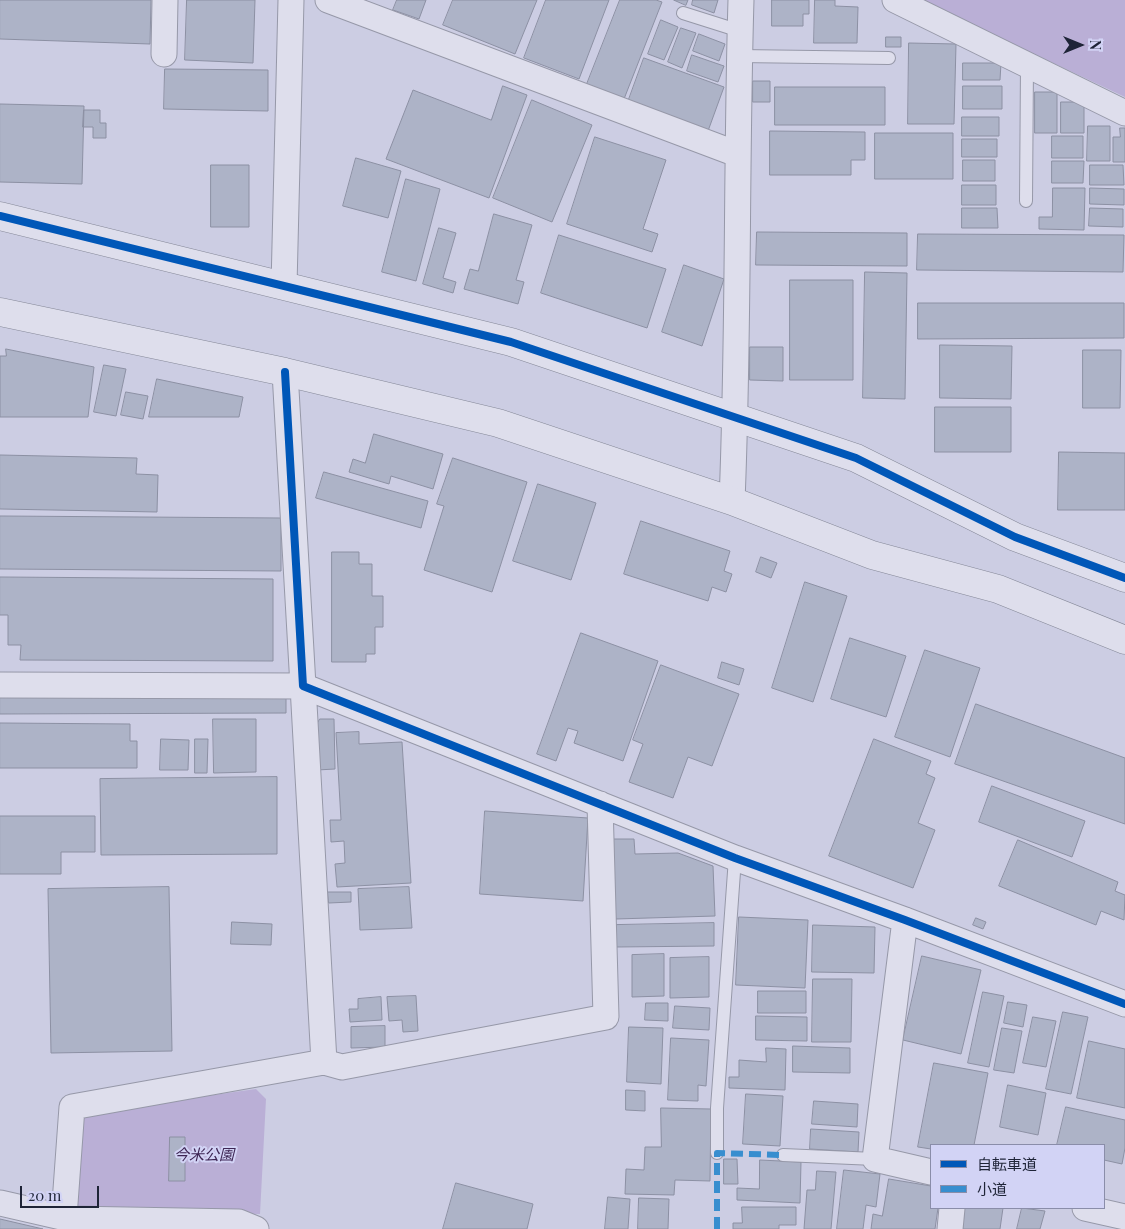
<!DOCTYPE html>
<meta charset="utf-8">
<style>
body{margin:0}
#map{position:relative;width:1125px;height:1229px;overflow:hidden;background:#cccde3;font-family:"Playfair Display","Noto Sans JP",serif}
canvas{display:block}
.legend{position:absolute;left:930px;top:1144px;width:175px;height:65px;box-sizing:border-box;background:#d2d3f5;border:1px solid #8a8da9;margin:0;padding:6px 9px;list-style:none;font-size:15px;color:#1e2437}
.legend li{display:flex;align-items:center;gap:10px;height:25px}
.legend b{width:25px;border:1px solid #8a8da9}
.north{position:absolute;left:1055px;top:20px;width:50px;height:50px;-webkit-text-stroke:4px #d2d3f5;paint-order:stroke;rotate:90deg;font-size:14px;font-weight:700;line-height:20px;text-align:center;color:#1e2437}
.north::after{content:'';display:block;margin:auto;width:18px;height:22px;background:#1e2437;clip-path:polygon(50% 0,100% 100%,50% 72%,0 100%)}
.scale{position:absolute;left:20px;top:1186px;width:79px;height:22px;box-sizing:border-box;border:2px solid #1e2437;border-top:0;padding-left:6px;font-size:15px;line-height:18px;white-space:nowrap;color:#1e2437;-webkit-text-stroke:4px #d2d3f5;paint-order:stroke}
</style>
<div id="map">
<canvas width="1125" height="1229"></canvas>
<ul class="legend">
<li><b style="height:6px;background:#0057b8"></b>自転車道</li>
<li><b style="height:6px;background:#388ecf"></b>小道</li>
</ul>
<div class="north">N</div>
<div class="scale">20 m</div>
</div>
<script>
const c = document.querySelector('canvas').getContext('2d');
c.lineJoin = 'round';
function fillPath(path, color) {
  c.fillStyle = color;
  c.fill(path, 'evenodd');
}
function stroke(path, color, width, dash) {
  c.strokeStyle = color;
  c.lineWidth = width;
  c.lineCap = dash ? 'butt' : 'round';
  c.setLineDash(dash || []);
  c.stroke(path);
}
function drawText(font, color, halo, rows, align = 'center') {
  c.font = font + ' "Playfair Display","Noto Sans JP",serif';
  c.lineWidth = 4;
  c.setLineDash([]);
  c.textBaseline = 'middle';
  c.strokeStyle = halo;
  c.fillStyle = color;
  for (const [text, x, y, turn = 0] of rows) {
    c.save();
    c.translate(x, y);
    c.rotate((+turn || 0) * Math.PI / 180);
    c.textAlign = isNaN(turn) ? turn : align;
    if (halo) c.strokeText(text, 0, 0);
    c.fillText(text, 0, 0);
    c.restore();
  }
}
fillPath(new Path2D(`
 M920,0H1125V97Z
 M256,1089L266,1099L260,1214L83,1211L75,1203L84,1117L199,1097Z`), '#baafd6');
const building = new Path2D(`
 M0,0H151L150,44L0,39Z
 M187,0H255L253,63L185,60Z
 M397,0H426L419,19L393,10Z
 M453,0H537L515,54L443,25Z
 M546,0H609L579,79L524,58Z
 M620,0H656L662,2L624,99L587,84Z
 M674,0H688L686,5Z
 M693,0H718L714,13L692,5Z
 M772,0H809V14H803V26H772Z
 M815,0H835V6L858,7L857,43H814Z
 M661,20L678,27L664,60L648,54Z
 M681,28L696,33L682,68L668,62Z
 M699,34L725,44L719,61L693,51Z
 M886,37H901V47H886Z
 M909,43L956,44L954,124H908Z
 M692,55L724,66L718,82L687,71Z
 M644,58L724,87L708,131L628,102Z
 M963,63H1001L1000,80H963Z
 M165,69L268,70V111L164,109Z
 M753,81H770V102H753Z
 M503,86L527,95L489,198L386,159L413,90L491,120Z
 M963,86H1002V109H963Z
 M775,87H885V125H775Z
 M1035,92H1057V133H1035Z
 M532,100L592,125L552,222L493,198Z
 M1061,102H1084V133H1061Z
 M0,104L84,106L82,184L0,182Z
 M84,110H100V123H106V138H93V127H83Z
 M962,117H999V136H962Z
 M1088,126H1110V161H1087Z
 M1120,128H1125V162H1113V137H1120Z
 M770,131L865,132V160H851V175H770Z
 M875,133H953V179H875Z
 M1052,136H1083V158H1052Z
 M595,137L666,160L643,229L658,234L652,252L567,224Z
 M962,139H997V157H962Z
 M356,158L401,171L388,218L343,206Z
 M963,160H995V181H963Z
 M1052,161H1084L1083,183H1052Z
 M211,165H249V227H211Z
 M1090,165H1123L1124,185H1090Z
 M406,179L440,189L416,281L382,272Z
 M962,185H996V205H962Z
 M1053,188H1085L1084,230L1039,229V217H1052Z
 M1090,188L1124,189V205L1090,204Z
 M962,208H997L998,228H962Z
 M1090,208L1123,209V227L1089,226Z
 M494,214L532,225L516,280L524,282L518,304L464,289L470,269L478,271Z
 M439,228L456,233L443,278L456,282L453,293L423,284Z
 M757,232L907,233V266L756,265Z
 M918,234L1124,235L1123,272L917,270Z
 M559,235L666,269L647,328L541,293Z
 M684,265L724,279L702,346L662,332Z
 M865,272L907,273L905,399L863,398Z
 M790,280H853V380H790Z
 M918,303H1124V338L918,339Z
 M940,345L1012,346L1011,399L940,398Z
 M750,347H783V381L750,380Z
 M6,349L94,367L88,417H0V356H6Z
 M1083,350H1121L1120,408H1083Z
 M104,365L126,369L116,416L94,412Z
 M157,379L243,397L239,417H149Z
 M126,392L148,396L143,419L121,415Z
 M935,407H1011V452H935Z
 M374,434L443,454L433,489L391,476L389,484L349,472L353,459L365,463Z
 M1059,452L1125,453V510H1058Z
 M0,455L137,458L136,474L158,475L157,512L0,509Z
 M453,458L527,482L492,592L424,570L444,506L437,504Z
 M324,472L428,501L421,528L316,498Z
 M538,484L596,503L571,580L513,561Z
 M0,516L281,518V571L0,569Z
 M641,521L730,551L724,571L732,574L726,592L712,587L708,601L624,574Z
 M332,552H359V564H372V596H383V627H375V654H366V662H332Z
 M761,557L777,563L771,578L756,572Z
 M0,577L273,579V661L20,660L21,645H8V615H0Z
 M805,582L847,596L813,702L772,688Z
 M581,633L658,661L623,761L574,743L578,731L568,728L556,761L537,754Z
 M850,638L906,656L886,717L831,699Z
 M925,650L980,668L950,757L895,737Z
 M722,662L744,669L739,685L718,678Z
 M661,665L739,694L712,766L688,757L673,798L629,782L643,744L633,740Z
 M0,690H286V713L0,714Z
 M976,704L1125,758V824L955,764Z
 M213,719H256V772L214,773Z
 M320,719H334L335,769L317,770L316,726Z
 M0,723L130,724V741H137V768H0Z
 M359,732V744L402,742L411,883L337,887L335,864L345,863L344,841L331,842L330,820H341L336,733Z
 M161,739L189,740L188,770H160Z
 M195,739H208L207,773H195Z
 M874,739L931,761L926,774L935,778L918,823L935,830L913,888L829,856Z
 M277,777V854L101,855L100,779Z
 M992,786L1085,821L1072,857L979,822Z
 M485,811L588,818L583,901L480,894Z
 M0,816H95V852H61V874H0Z
 M613,839H634L635,854L678,853L713,866L715,916L616,919Z
 M1018,840L1118,882L1115,891L1125,895L1124,920L1101,911L1096,925L999,886Z
 M169,887L172,1051L51,1053L48,889Z
 M409,887L412,928L360,930L358,889Z
 M328,892H351V902L329,903Z
 M739,917L808,920L805,988L736,985Z
 M976,918L986,922L983,929L973,925Z
 M232,922L272,924L271,945L231,944Z
 M714,923V946L616,947V925Z
 M813,925L875,927L874,973L812,972Z
 M664,954V996L632,997V955Z
 M922,956L981,970L961,1054L903,1040Z
 M709,957V997L670,998V958Z
 M813,979H852L851,1042H812Z
 M758,991H806V1013H758Z
 M983,992L1004,996L989,1067L968,1063Z
 M416,996L418,1031L403,1032L402,1020L389,1021L387,997Z
 M381,997L382,1020L350,1022L349,1009H358V999Z
 M1008,1002L1027,1005L1023,1027L1004,1023Z
 M646,1003H668V1021L645,1020Z
 M675,1006L710,1008L709,1030L673,1028Z
 M1063,1012L1088,1017L1071,1094L1046,1089Z
 M756,1016L807,1017V1041L756,1040Z
 M1033,1017L1056,1021L1046,1067L1023,1063Z
 M385,1026V1047L351,1048V1027Z
 M629,1027L663,1028L661,1084L627,1082Z
 M1002,1028L1022,1031L1014,1073L994,1070Z
 M671,1038L709,1040L706,1086L698,1085V1101L668,1100Z
 M1089,1041L1125,1049V1108L1077,1098Z
 M793,1046L850,1048V1073L793,1072Z
 M766,1048L786,1049L785,1090L729,1088V1077H739V1060L766,1062Z
 M934,1063L988,1073L974,1145H931V1149L918,1147Z
 M1008,1085L1046,1093L1038,1135L1000,1127Z
 M626,1090L645,1091V1111L626,1110Z
 M746,1094L783,1096L780,1146L743,1144Z
 M814,1101L858,1104L857,1127L812,1124Z
 M1066,1107L1125,1120V1148L1122,1164L1104,1160V1145H1057Z
 M661,1108L711,1109L710,1181L675,1180L674,1195L625,1194L626,1169L644,1170L645,1147H661Z
 M811,1129L859,1132L858,1152L810,1149Z
 M170,1137H185V1181H169Z
 M724,1159H737L738,1184H724Z
 M760,1160L801,1162L800,1203L737,1200V1188L759,1189Z
 M844,1170L880,1174L876,1207L866,1205L863,1229H837Z
 M817,1171L836,1172L831,1229H804L807,1190H815Z
 M889,1179L931,1186V1208H938L935,1229H871L873,1214L882,1216Z
 M456,1183L533,1204L527,1229H443Z
 M608,1197L630,1199L628,1229H605Z
 M639,1198L669,1199L668,1229H638Z
 M742,1207H796V1225H779V1229H733V1223H742Z
 M965,1208H1003L1000,1229H963Z
 M1022,1208L1045,1211L1040,1229H1017Z
 M0,1219L43,1229H0Z`);
fillPath(building, '#adb3c7');
stroke(building, '#8c90a3', 1);
const lane = new Path2D(`
 M683,13L740,31
 M739,56L889,58
 M1026,201L1027,65
 M717,1153V1108L735,858
 M783,1155L875,1159`);
const street = new Path2D(`
 M328,0L737,154
 M895,0L1125,113
 M164,54L165,0
 M284,286L291,0
 M285,372L303,686L735,858L905,920L1125,1004
 M732,501C739,334 736,167 741,0
 M0,685L303,686L324,1062L72,1107L64,1217
 M905,920L875,1159L931,1172
 M324,1062L342,1067L606,1017L600,804
 M0,1203L70,1219L239,1222L256,1229
 M1085,1208L1125,1217
 M950,1229L952,1208`);
const secondary = new Path2D(`
 M0,216L511,342L856,458L1015,537L1125,578
 M0,312L285,372L498,423L732,501L872,555L998,589L1125,640`);
stroke(lane, '#9698a8', 14);
stroke(street, '#9698a8', 27);
stroke(secondary, '#858898', 29);
stroke(lane, '#dedeec', 12);
stroke(street, '#dedeec', 25);
stroke(secondary, '#dedeec', 28);
stroke(new Path2D(`
 M717,1229V1153L783,1155`), '#388ecf', 6, [12, 6]);
stroke(new Path2D(`
 M0,216L511,342L856,458L1015,537L1125,578
 M285,372L303,686L735,858L905,920L1125,1004`), '#0057b8', 8);
drawText('italic 15px', '#3d2553', '#d2d3f5', [
 ["今米公園",204,1155]
]);
</script>
